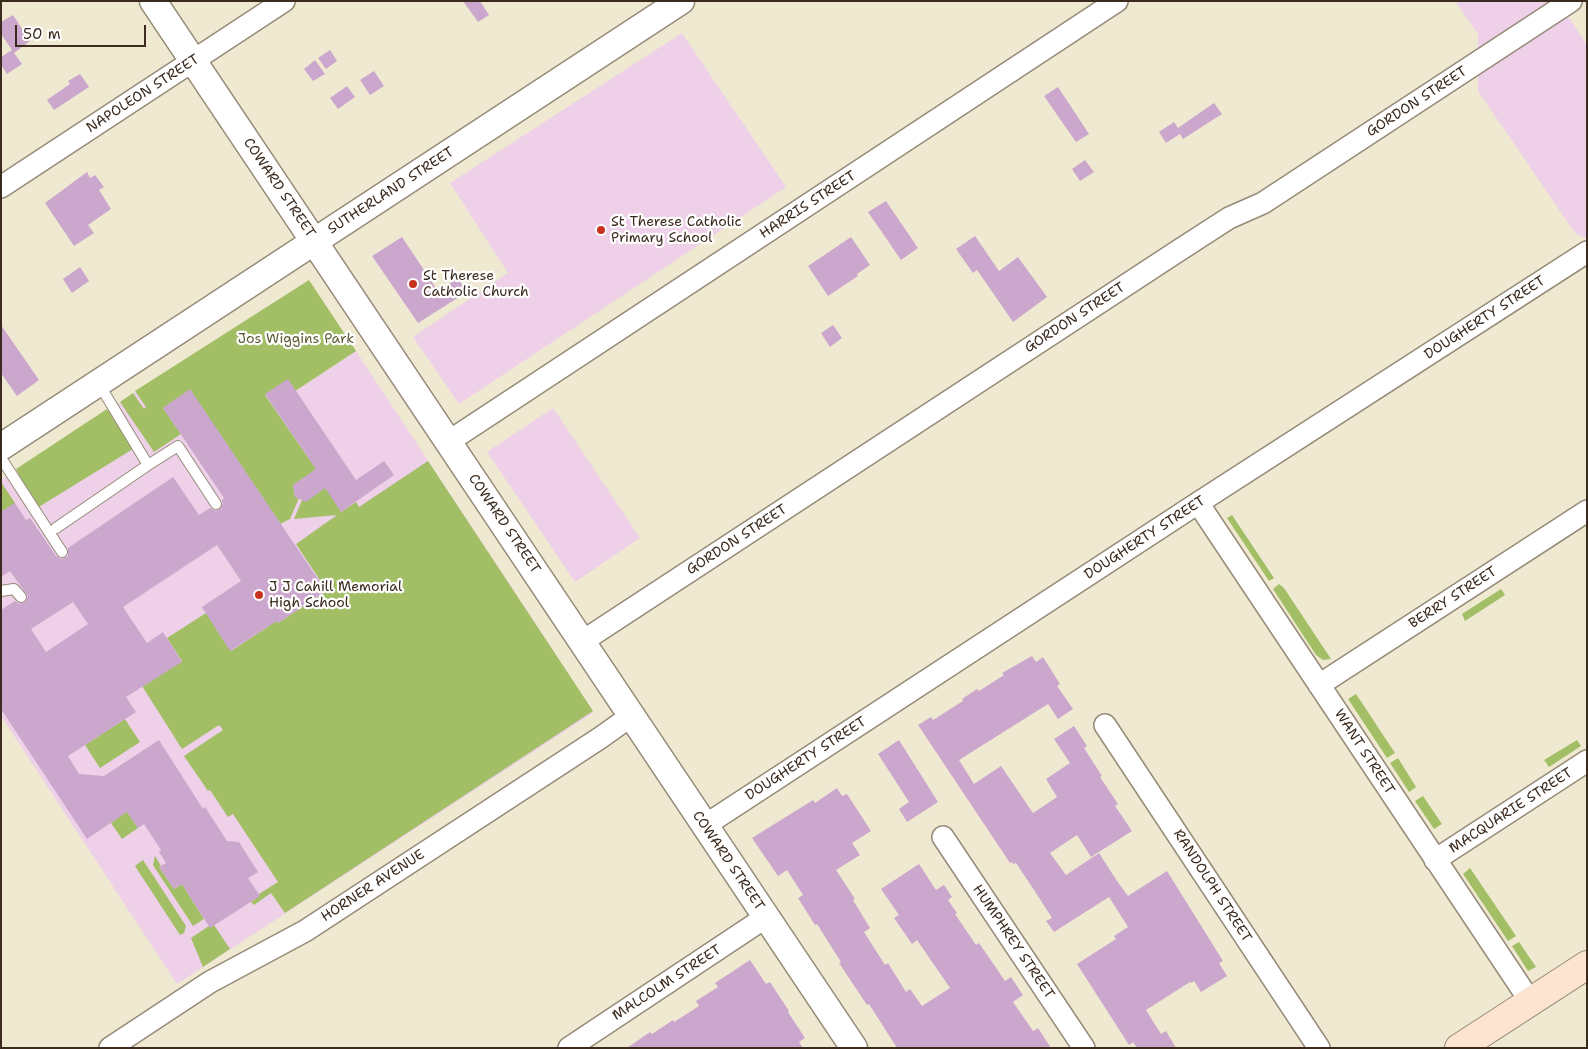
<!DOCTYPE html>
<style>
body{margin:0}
#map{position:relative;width:1588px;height:1049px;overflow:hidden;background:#f0e9d1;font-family:"Shantell Sans",sans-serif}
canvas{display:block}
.frame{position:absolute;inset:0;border:2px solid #3b2a1e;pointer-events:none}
.scale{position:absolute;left:15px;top:25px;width:131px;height:22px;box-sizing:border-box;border:2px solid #3b2a1e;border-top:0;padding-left:6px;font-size:15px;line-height:18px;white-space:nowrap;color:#3b2a1e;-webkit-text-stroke:4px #fff;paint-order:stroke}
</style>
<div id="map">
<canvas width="1588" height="1049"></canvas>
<div class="frame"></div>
<div class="scale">50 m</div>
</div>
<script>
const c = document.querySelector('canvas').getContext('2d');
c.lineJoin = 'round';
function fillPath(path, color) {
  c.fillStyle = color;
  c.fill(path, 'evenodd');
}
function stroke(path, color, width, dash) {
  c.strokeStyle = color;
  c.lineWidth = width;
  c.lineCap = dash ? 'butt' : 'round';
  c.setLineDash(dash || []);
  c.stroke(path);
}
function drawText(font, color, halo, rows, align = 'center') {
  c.font = font + ' "Shantell Sans",sans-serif';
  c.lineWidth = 4.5;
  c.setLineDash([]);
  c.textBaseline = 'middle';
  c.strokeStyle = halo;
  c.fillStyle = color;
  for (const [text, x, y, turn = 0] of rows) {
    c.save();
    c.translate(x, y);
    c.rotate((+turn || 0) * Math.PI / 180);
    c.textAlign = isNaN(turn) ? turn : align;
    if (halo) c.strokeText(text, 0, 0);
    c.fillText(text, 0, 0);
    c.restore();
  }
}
fillPath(new Path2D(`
 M1455,1H1558L1587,45V239L1575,233L1478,91V34Z
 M682,33L786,187L459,404L413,337L508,273L450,183Z
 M236,327L283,399L356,351L593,711V713L177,984L1,716V480Z
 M553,408L640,538L575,582L487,452Z`), '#eed0e8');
fillPath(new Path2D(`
 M309,280L356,351L283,399L275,388L265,395L334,495L341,512L356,502L359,507L428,461L593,711L285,913L271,893L254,905L251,902L259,896V894L278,882L233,814L228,817L210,790L208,791L184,756L223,730L219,725L182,749L142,686L182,661L167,638L206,613L231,651L269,626L252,583L278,623L327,591L296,544L337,515L294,519L302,500L305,477L293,485L295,497L299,498L290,519L280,524L190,390L163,408L181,434L154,452L120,402L133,393L144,409L146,407L135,391Z
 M107,409L133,449L37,508L16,469Z
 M1,482L15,503L1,512Z
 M1232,515L1274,578L1269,581L1227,518Z
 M1279,584L1284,588L1331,659L1323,660L1316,655L1273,589Z
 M1501,589L1505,595L1465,621L1462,614Z
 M1356,694L1395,753L1387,758L1348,699Z
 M125,719L140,742L100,768L85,745Z
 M1577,740L1581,746L1549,767L1544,760Z
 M1398,758L1416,787L1409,792L1390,763Z
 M115,794L138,828L122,839L111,823L119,817Z
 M1423,796L1442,824L1434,829L1415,801Z
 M155,856L161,866L159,867L174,889L182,884L204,919L193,926L153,865Z
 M143,860L186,926L184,933L180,935L135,866Z
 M1470,868L1516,936L1508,941L1463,874Z
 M214,925L230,949L203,967L191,938L209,926Z
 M1519,942L1536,967L1528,971L1512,946Z`), '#a2bf66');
fillPath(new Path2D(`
 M463,1H480L489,15L478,22Z
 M13,15L30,41L14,53L22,64L7,74L1,65V57L12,50L1,34V22Z
 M330,50L337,61L326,69L318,58Z
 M315,60L325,74L313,81L304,69Z
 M374,71L384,86L370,95L360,80Z
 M80,74L89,87L54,110L47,100L70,84L68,81Z
 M347,86L355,97L338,109L330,98Z
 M1058,87L1089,134L1076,142L1044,96Z
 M1214,103L1222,114L1183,139L1180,134L1166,143L1159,132L1174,122L1178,128Z
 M1085,160L1094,172L1080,181L1072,169Z
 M87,172L90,178L95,175L104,187L99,190L111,209L88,225L94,233L74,246L45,203Z
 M886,201L918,248L901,260L868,212Z
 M975,236L999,271L1018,257L1047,297L1013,322L977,270L973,273L956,249Z
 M402,237L438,291L458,278L467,292L418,323L372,256Z
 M851,237L870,265L857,274L858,276L828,296L808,266Z
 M80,267L89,281L72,293L63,279Z
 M1,325L39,380L17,396L1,373Z
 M833,325L842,338L830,347L821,333Z
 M288,379L356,480L384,461L394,475L341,512L325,488L306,502L295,497L293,485L316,469L265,394Z
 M190,389L326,591L278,623L277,621L230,651L202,607L241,581L217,545L123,607L147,643L163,632L182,662L126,697L136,712L68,756L79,774L104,776L159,740L203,809L205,807L227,841L239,842L258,872L248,878L260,896L210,928L182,884L174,889L159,867L166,863L159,852L161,850L144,824L138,828L127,812L87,839L1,709V610L15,601L19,604L25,602L28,596L10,571L1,577V512L15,503L26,520L30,518L56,556L62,559L68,556V548L173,477L199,515L210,508L216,511L220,509L223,504L222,500L224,498L163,408ZM73,602L88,624L46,652L31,629Z
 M1032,656L1036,662L1043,657L1060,684L1057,686L1073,709L1058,719L1048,704L959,760L974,784L1001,766L1033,813L1057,797L1046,779L1070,763L1054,739L1074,726L1087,746L1084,748L1102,776L1100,777L1118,804L1115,806L1132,831L1091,857L1077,835L1050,853L1066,875L1099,853L1117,881L1128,896L1167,871L1223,961L1219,963L1227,976L1201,992L1194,981L1191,983L1190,982L1146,1010L1161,1034L1166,1031L1176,1048H1137L1133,1042L1129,1045L1077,964L1116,939L1114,936L1128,927L1109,897L1054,932L1046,921L1052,918L1036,893L1016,863L1013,864L1012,862L1010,863L918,725L931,717L933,720L963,701L962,699L977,689L979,691L1004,675L1002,673Z
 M899,740L938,802L907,822L899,809L909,802L878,754Z
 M837,788L842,796L847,794L871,831L852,843L860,855L836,870L855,899L853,900L870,928L864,932L885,965L888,963L906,992L910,989L922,1006L950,988L917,940L912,944L894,918L899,915L881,889L919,864L936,890L944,885L952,897L948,900L957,913L955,914L976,945L979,943L1005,981L1011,977L1023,995L1013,1002L1033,1031L1038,1028L1051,1048H897L869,1004L867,1005L839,963L841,962L817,924L815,925L798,898L803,895L787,870L778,876L752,838L813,800L815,803Z
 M750,960L766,984L770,982L789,1011L788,1012L805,1038L799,1042L803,1048H627L650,1032L652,1034L673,1020L674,1022L699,1006L696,1001L718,987L715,983Z`), '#cba7cd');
const service = new Path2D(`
 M1,458L62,552
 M148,465L178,446L216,504
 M56,528L148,465L99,384
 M1,591L14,589L21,597`);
const minor = new Path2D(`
 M1,187L284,1
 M448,442L1117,1
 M1198,503L1530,1001
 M583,641L1178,251L1229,218L1263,203L1571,1
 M1319,685L1587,511
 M1105,725L1319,1048
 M704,826L1198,503L1587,252
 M943,837L1084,1048
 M1435,860L1587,761
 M110,1048L210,982L305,931L600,738L631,716
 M569,1048L766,917`);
const tertiary = new Path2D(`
 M153,1L854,1048
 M1,447L681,1`);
const secondary = new Path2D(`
 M1459,1048L1587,965`);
stroke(service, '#968a78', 12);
stroke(minor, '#968a78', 24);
stroke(tertiary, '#968a78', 29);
stroke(secondary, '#968a78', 30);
stroke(service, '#fff', 10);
stroke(minor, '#fff', 21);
stroke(tertiary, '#fff', 26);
stroke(secondary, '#fde4d1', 28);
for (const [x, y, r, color] of [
 [601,230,5,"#c8321e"],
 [413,284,5,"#c8321e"],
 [259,595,5,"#c8321e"]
]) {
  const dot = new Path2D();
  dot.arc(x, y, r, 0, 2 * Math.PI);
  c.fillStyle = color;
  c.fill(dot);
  stroke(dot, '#fff', 2);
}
drawText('14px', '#3b2a1e', '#fff', [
 ["NAPOLEON STREET",143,94,-33],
 ["GORDON STREET",1417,102,-33],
 ["COWARD STREET",279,188,56],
 ["SUTHERLAND STREET",391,191,-33],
 ["HARRIS STREET",808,205,-33],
 ["GORDON STREET",1075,318,-33],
 ["DOUGHERTY STREET",1485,318,-33],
 ["COWARD STREET",504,524,56],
 ["DOUGHERTY STREET",1145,538,-33],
 ["GORDON STREET",737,540,-33],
 ["BERRY STREET",1453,598,-33],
 ["WANT STREET",1364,752,57],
 ["DOUGHERTY STREET",806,759,-33],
 ["MACQUARIE STREET",1511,811,-33],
 ["COWARD STREET",728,861,56],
 ["HORNER AVENUE",373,886,-33],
 ["RANDOLPH STREET",1212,886,57],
 ["HUMPHREY STREET",1013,942,56],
 ["MALCOLM STREET",667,983,-33]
]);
drawText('14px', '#3b2a1e', '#fff', [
 ["St Therese Catholic",611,222],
 ["Primary School",611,238],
 ["St Therese",423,276],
 ["Catholic Church",423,292],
 ["J J Cahill Memorial",269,587],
 ["High School",269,603]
], 'left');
drawText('14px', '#5f5e37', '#fff', [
 ["Jos Wiggins Park",296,339]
]);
</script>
